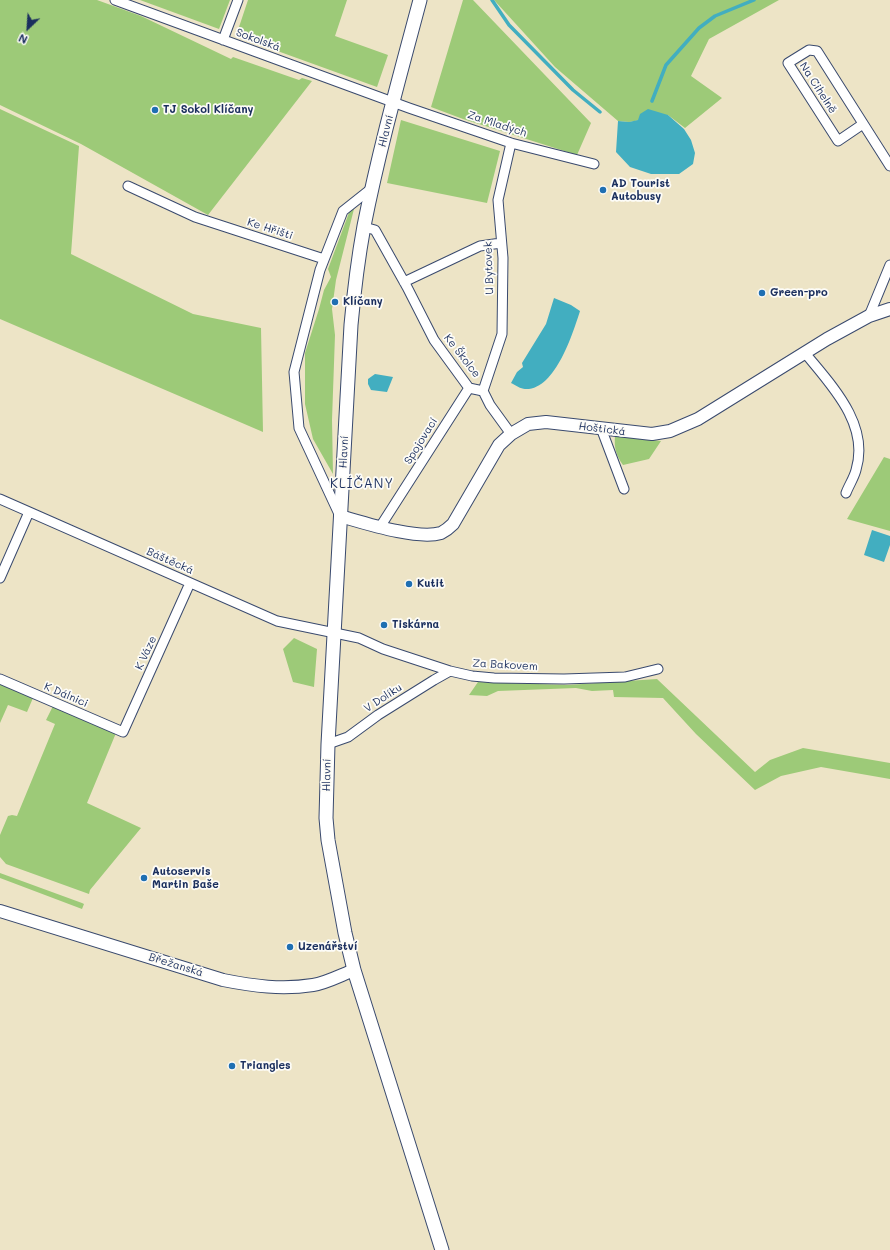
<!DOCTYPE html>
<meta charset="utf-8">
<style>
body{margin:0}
#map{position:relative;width:890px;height:1250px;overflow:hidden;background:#ede4c6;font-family:Mali,sans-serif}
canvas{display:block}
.north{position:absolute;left:8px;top:8px;width:40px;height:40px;-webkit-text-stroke:3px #fdfcf7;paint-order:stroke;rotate:205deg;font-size:11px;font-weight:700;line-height:16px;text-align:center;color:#1b2f5e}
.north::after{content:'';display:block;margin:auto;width:14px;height:18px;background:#1b2f5e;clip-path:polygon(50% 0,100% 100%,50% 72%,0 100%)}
</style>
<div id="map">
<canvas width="890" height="1250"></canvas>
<div class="north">N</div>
</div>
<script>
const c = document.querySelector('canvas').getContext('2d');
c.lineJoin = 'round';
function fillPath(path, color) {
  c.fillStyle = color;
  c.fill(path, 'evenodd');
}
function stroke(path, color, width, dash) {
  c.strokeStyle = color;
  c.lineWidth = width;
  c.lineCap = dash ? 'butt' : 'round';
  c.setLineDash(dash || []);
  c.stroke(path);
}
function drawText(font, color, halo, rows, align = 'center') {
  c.font = font + ' Mali,sans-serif';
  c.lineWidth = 3.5;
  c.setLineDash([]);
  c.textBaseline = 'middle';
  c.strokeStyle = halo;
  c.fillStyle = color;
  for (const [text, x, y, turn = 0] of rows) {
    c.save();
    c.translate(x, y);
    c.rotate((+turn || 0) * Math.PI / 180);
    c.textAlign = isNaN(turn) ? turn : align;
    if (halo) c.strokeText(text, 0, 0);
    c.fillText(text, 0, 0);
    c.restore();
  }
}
fillPath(new Path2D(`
 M0,0H97L141,16L231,59L233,57L299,80L302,78L312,81L208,215L81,144L0,105Z
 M140,0H230L219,29Z
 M248,0H347L335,36L388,55L377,87L236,36Z
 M463,0H473L591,123L577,155L463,119L431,107Z
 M494,0H779L709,39L691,76L722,98L685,128L668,115L629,122L618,121L555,67Z
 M0,109L79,146L71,254L193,314L261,328L263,432L0,319Z
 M401,120L500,151L487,203L387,183Z
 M354,209L336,280L332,309L335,335L332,420L333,474L313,439L305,404V353L319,309L324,290L331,277L328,269L350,210Z
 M615,436L661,441L649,459L623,465C616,455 614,448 615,436Z
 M884,457L890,459V531L847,519Z
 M294,638L317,649L314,687L293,682L283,649Z
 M657,679L755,772L770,760L803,748L890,763V779L821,767L781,776L755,790L696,734L663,698L614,697L613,690L592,691L576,688L498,691L487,696L469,695L478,682L568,685Z
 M0,684L33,698L27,712L8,705L0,723Z
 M53,706L116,733L87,803L141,828L90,890L89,894L6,864L0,857V835L8,816L12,815L17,816L55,724L46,720Z
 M0,873L82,903L84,904L82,909L0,878Z`), '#9dca78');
fillPath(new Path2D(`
 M648,109L668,115L684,129L691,140L695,153L693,164L679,174H651L630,167L616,152L618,121L629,122L638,120L640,114Z
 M554,298L571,305L580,311C573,333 555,391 525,389C521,389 515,385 511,383L517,372L523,367L522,363L546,324Z
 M375,374L393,377L387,392L371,390L368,384V379Z
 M872,530L890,536V545L884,562L864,555Z`), '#42aec0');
stroke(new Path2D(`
 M492,0L509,25L573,90L600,112
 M652,101L666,65L699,28L715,16L754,0`), '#42aec0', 3.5);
const minor = new Path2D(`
 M115,0L409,108L511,143L594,164
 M223,40L238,0
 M863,124L838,141L788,63L809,50L817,51L890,166
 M128,186L195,217L324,259
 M364,227L375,230L407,287L434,340L469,388L483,391L490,405L511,434
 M404,282L480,246L501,243
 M869,316L890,265
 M805,353C831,385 870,424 856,470C854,478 849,485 846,493
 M483,391L502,334L503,258L498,200L511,143
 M601,428L624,489
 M0,499L277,621L359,638L383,649L450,671L472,676L494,678L564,679L625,677L658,669
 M339,514L299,428L294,372L320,270L343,211L372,188
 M380,527L469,388
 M0,578L29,512
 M0,679L123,732L190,583
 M328,744L348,737L378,715L434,680L450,671`);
const tertiary = new Path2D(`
 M340,516C365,523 417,540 441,533C445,531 450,527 453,524L499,445L511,434L528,424L546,422L652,434L670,431L698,419L827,339L869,316L890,309
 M0,911L223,980C253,986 282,990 313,985C326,983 341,975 354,970`);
const secondary = new Path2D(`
 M420,0C400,75 379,150 364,226C358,259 354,292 351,325L328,744L326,818L328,840L345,933L354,970L442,1250`);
stroke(minor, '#3a4a6e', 11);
stroke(tertiary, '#3a4a6e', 14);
stroke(secondary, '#3a4a6e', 15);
stroke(minor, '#fff', 9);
stroke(tertiary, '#fff', 12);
stroke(secondary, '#fff', 13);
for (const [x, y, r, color] of [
 [155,110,4,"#1f6fb2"],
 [603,190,4,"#1f6fb2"],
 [762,293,4,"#1f6fb2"],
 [335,302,4,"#1f6fb2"],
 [409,584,4,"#1f6fb2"],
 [384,625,4,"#1f6fb2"],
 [144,878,4,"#1f6fb2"],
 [290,947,4,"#1f6fb2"],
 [232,1066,4,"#1f6fb2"]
]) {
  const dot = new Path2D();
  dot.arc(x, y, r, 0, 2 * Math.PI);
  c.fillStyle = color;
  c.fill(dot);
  stroke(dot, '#fdfcf7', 1.5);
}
drawText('11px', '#1b2f5e', '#fdfcf7', [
 ["Sokolská",258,40,20],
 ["Na Cihelně",818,88,57],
 ["Za Mladých",497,124,18],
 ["Hlavní",386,131,-76],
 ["Ke Hřišti",270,229,18],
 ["U Bytovek",489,268,-92],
 ["Ke Školce",462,356,52],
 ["Hoštická",602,429,7],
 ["Spojovací",421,441,-58],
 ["Hlavní",344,452,-87],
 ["Báštěcká",170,561,24],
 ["K Váze",146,653,-65],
 ["Za Bakovem",505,665,3],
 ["K Dálnici",66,695,23],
 ["V Dolíku",383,698,-33],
 ["Hlavní",327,775,-89],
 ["Břežanská",176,965,17]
]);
drawText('bold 11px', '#1b2f5e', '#fdfcf7', [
 ["TJ Sokol Klíčany",163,110],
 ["AD Tourist",611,184],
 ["Autobusy",611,197],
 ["Green-pro",770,293],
 ["Klíčany",343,302],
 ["Kutit",417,584],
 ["Tiskárna",392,625],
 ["Autoservis",152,872],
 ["Martin Baše",152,885],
 ["Uzenářství",298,947],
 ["Triangles",240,1066]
], 'left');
c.letterSpacing = '1px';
drawText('13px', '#1b2f5e', '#fdfcf7', [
 ["KLÍČANY",362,484]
]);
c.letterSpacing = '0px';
</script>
